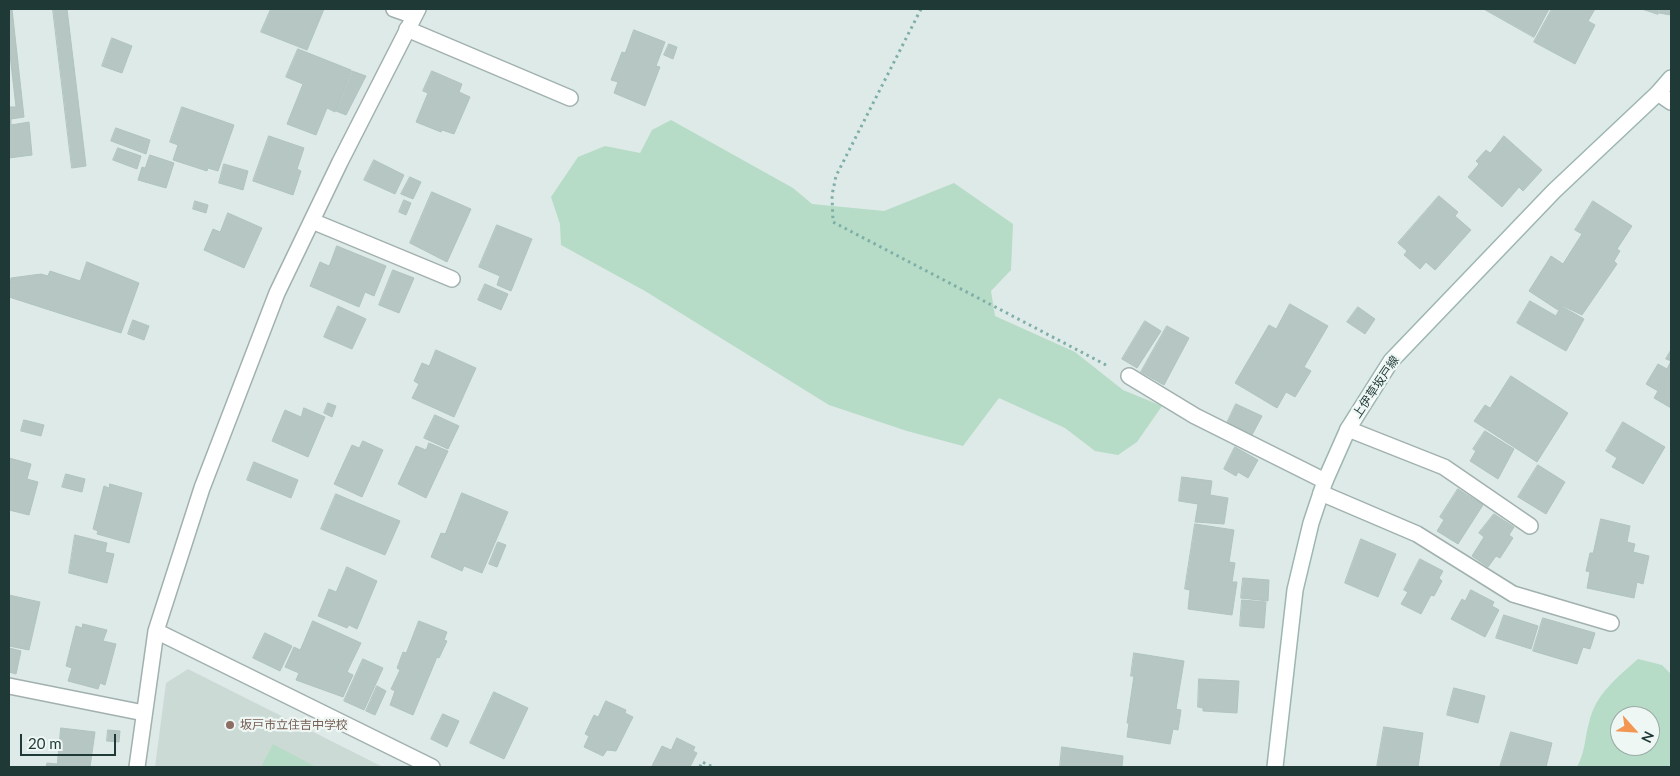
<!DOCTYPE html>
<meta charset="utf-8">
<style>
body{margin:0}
#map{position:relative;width:1680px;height:776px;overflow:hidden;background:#deeae7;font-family:Lato,sans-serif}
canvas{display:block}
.frame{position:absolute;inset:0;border:10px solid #1f3937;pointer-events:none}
.north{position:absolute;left:1610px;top:706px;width:50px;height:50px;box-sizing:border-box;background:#eef7f4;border:1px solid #9baba8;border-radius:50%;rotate:116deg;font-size:14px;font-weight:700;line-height:20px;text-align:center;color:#1f3937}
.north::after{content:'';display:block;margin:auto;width:18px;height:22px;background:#f39652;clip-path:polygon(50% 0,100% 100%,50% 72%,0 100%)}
.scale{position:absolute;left:20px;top:734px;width:96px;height:22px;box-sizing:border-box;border:2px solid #1f3937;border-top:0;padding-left:6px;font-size:15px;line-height:18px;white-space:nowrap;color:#1f3937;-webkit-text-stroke:4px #eef7f4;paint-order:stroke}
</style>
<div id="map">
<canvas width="1680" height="776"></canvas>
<div class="frame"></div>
<div class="north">N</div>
<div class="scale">20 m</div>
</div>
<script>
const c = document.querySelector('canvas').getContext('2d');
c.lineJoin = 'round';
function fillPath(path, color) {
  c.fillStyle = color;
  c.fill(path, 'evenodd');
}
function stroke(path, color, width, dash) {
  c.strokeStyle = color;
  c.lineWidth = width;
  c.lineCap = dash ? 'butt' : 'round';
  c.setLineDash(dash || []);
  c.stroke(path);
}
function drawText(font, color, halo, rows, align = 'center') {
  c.font = font + ' Lato,"Noto Sans JP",sans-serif';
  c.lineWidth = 4.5;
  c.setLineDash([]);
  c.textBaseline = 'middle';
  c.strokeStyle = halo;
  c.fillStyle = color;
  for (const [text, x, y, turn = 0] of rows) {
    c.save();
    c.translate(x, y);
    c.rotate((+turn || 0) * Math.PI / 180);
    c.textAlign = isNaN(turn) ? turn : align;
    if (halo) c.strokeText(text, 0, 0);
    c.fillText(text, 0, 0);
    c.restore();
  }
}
fillPath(new Path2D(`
 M188,669L383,767H155L166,683Z`), '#ccdad6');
fillPath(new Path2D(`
 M671,120L793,188L812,204L884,211L954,183L1013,224L1011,270L991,291L995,316L1075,352L1123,390L1162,406L1137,442L1118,455L1095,451L1065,428L999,398L963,446L907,431L829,405L645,291L561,245L560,224L551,197L578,157L605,146L640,153L652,130Z
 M1638,659L1662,665L1671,674V767H1577C1586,750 1584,740 1589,723C1595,694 1618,677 1638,659ZM1620,716H1650V746H1620Z
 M273,744L316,767H261Z`), '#b6dcc7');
const building = new Path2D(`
 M9,9H12L24,117L11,119V125L29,122L32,155L9,158Z
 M53,9H67L86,166L72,168Z
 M271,9H324L307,50L261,32Z
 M1484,9H1549L1534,37Z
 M1552,9H1595L1588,21L1595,25L1575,64L1534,42Z
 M1642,9H1658V14Z
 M1660,9H1671V15L1659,13Z
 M634,30L665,42L656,66L660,67L645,106L614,93L618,82L611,80L622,52L625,53Z
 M112,38L132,46L122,73L102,66Z
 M669,44L677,47L673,59L664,55Z
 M9,46L16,107H9Z
 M298,49L351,70L335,112L327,108L316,135L287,124L303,84L286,77Z
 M352,71L366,76L346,115L336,111Z
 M432,71L462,84L459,92L470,97L454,134L442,130L441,132L416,122L428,93L423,91Z
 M182,107L234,125L218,171L208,168L207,171L173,160L178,145L170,142Z
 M116,128L150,140L146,154L111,141Z
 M269,136L304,148L297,169L301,171L293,195L253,181Z
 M1504,136L1542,170L1523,191L1519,187L1502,207L1468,177L1479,164L1476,161L1486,150L1490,153Z
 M118,148L141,156L137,169L113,160Z
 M150,155L174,163L166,188L138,180L142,167L145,168Z
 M374,160L404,175L395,194L364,180Z
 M224,164L248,171L243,190L219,183Z
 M410,177L421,182L413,199L401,194Z
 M432,192L471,209L447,262L410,243Z
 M1439,196L1458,212L1455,216L1471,230L1435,270L1426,262L1420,269L1404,255L1407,251L1398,243Z
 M404,200L411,203L406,215L399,212Z
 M195,201L208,205L206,213L193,209Z
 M1593,201L1632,226L1617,249L1620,251L1614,261L1617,264L1582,315L1561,305L1558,310L1529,291L1551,256L1563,264L1582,234L1575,230Z
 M228,213L262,228L244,268L204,250L213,229L220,232Z
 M497,225L532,239L511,291L497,285L500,276L479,267Z
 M337,246L386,266L374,296L365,292L359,307L310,286L320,262L329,266Z
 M87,262L139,283L121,333L9,297L11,278L41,274L48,276L50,271L80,281Z
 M393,270L414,278L399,313L379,305Z
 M485,284L508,294L501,310L478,300Z
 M1530,301L1556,316L1561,306L1584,319L1566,351L1517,323Z
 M1290,304L1328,326L1304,367L1311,371L1295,397L1286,392L1277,408L1235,383L1269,325L1276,329Z
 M338,306L366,319L352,349L324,337Z
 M1358,307L1375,319L1365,334L1347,322Z
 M133,320L149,326L144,340L128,334Z
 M1145,321L1161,331L1137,368L1122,359Z
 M1167,326L1189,338L1164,385L1141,372Z
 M436,350L476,368L454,417L412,398L419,384L414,381L422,363L429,366Z
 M1671,350V408L1654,398L1658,391L1646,384L1658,364L1667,369L1671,361L1666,359Z
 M1511,376L1568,413L1537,462L1474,421L1485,405L1490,408Z
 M328,403L336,406L332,417L324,413Z
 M1236,404L1262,416L1252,435L1227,423Z
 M304,408L325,417L308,457L272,441L285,410L301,417Z
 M435,415L459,426L448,449L424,438Z
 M24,420L44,425L41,436L21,431Z
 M1623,422L1665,447L1643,484L1612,467L1617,458L1606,451Z
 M1485,431L1514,449L1498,479L1470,461L1476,451L1473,449Z
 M363,441L383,450L362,497L334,484L352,445L359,448Z
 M429,443L448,451L426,498L398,484L416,446L426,450Z
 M1235,447L1258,460L1248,478L1238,472L1236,476L1224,469Z
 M9,458L31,464L27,479L38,482L29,515L9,510Z
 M254,462L298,480L291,498L247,480Z
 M1538,465L1565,482L1546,514L1518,497Z
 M66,474L85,479L82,492L62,487Z
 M1182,477L1212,481L1210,495L1228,498L1224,524L1195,522L1198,504L1179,501Z
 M110,484L142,493L129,543L97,534L98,531L93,529L104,486L109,488Z
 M1458,489L1483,505L1458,544L1437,531L1444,520L1440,517Z
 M462,493L508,512L482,573L464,566L462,571L431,557L441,533L445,534Z
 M336,494L400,521L385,555L321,529Z
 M1494,514L1514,527L1509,535L1513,538L1500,558L1496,556L1488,567L1472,556L1484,537L1479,533Z
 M1601,519L1630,526L1627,542L1635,544L1633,552L1649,556L1643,584L1637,582L1634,598L1587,588L1590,572L1586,571L1590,553H1593Z
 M1195,524L1234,530L1229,562L1235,563L1232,582H1237L1232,615L1188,609L1190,590L1185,589Z
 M75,535L107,543L105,552L114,554L107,583L69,573Z
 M1361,539L1396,554L1378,597L1345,583Z
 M498,542L506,545L497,567L489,564Z
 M1420,559L1443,571L1439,578L1442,581L1434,596L1431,595L1421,614L1401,604L1408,592L1404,590Z
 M347,567L377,581L357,629L349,625L347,628L318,616L329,589L336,592Z
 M1243,578L1269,580L1268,601L1241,598Z
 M1471,590L1494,602L1492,606L1499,610L1485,637L1451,619L1462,599L1465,601Z
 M9,595L40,602L29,650L9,646Z
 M1242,600L1266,602L1264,628L1240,626Z
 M1504,615L1538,626L1531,649L1496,638Z
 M1543,618L1595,633L1590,649L1583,647L1577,664L1533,651Z
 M313,621L361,643L347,672L353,675L343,697L296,680L299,673L285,667L294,647L300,650Z
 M419,621L447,632L444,640L447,641L439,658L437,657L413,715L390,705L395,691L391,689L400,670L397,668L403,652L406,653Z
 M83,624L107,630L103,641L116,644L105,685L100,683L98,689L68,681L72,668L66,666L76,626L82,628Z
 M265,633L292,646L280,671L253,658Z
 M9,648L21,651L16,674L9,672Z
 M1134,653L1184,661L1176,709L1181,710L1178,730L1173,729L1170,744L1127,737L1129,723H1127L1134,676H1131Z
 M363,659L383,668L364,710L344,701Z
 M1199,679L1239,681L1237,713L1203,711V708L1198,707Z
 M377,686L386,691L375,715L366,711Z
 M1454,688L1485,696L1478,723L1447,715Z
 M494,692L528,708L504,759L470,743Z
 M606,701L626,710L625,713L633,717L616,751L607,750L603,756L584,747L589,736L585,734L594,715L598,717Z
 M443,714L459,721L447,747L431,739Z
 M1384,727L1423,733L1418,767H1377Z
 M61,728L95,732L90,767H46L47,763L57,764Z
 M108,730L120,731L119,742L107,741Z
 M1511,732L1552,743L1546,767H1500Z
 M677,738L695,747L693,751L697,753L690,767L652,766L662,746L671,750Z
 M1062,747L1123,756L1122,767H1060Z`);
fillPath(building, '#b6c7c3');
stroke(building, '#b0c3bf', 1);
const lane = new Path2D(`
 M394,9L414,16
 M407,29L570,98
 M312,221L452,279
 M1129,376L1195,416L1325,481
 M1348,429L1444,467L1530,526
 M1321,493L1417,534L1513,594L1611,623
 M9,686L144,713`);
const street = new Path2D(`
 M1658,93L1671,102
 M156,631L432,767
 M137,767L156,631L202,488L277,293L340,162L418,9`);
const secondary = new Path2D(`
 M1275,767L1295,590L1311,523L1325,481L1348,429L1391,361L1554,191L1658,93L1671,78`);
stroke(lane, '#a1b1af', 18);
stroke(street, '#a1b1af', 18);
stroke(secondary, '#9db6b1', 18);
stroke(new Path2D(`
 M921,9L836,176L832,195L833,222L1108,366
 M700,767L702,762L713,767`), '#7eaea7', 3, [2.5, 4]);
stroke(lane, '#fff', 15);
stroke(street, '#fff', 15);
stroke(secondary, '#fff', 15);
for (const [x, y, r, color] of [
 [230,725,5,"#8d6e63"]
]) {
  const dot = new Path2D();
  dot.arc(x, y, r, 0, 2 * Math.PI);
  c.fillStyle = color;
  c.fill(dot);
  stroke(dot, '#eef7f4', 2);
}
drawText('12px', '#1f3937', '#eef7f4', [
 ["上伊草坂戸線",1376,387,-56]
]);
drawText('12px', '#785e54', '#eef7f4', [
 ["坂戸市立住吉中学校",240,725]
], 'left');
</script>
